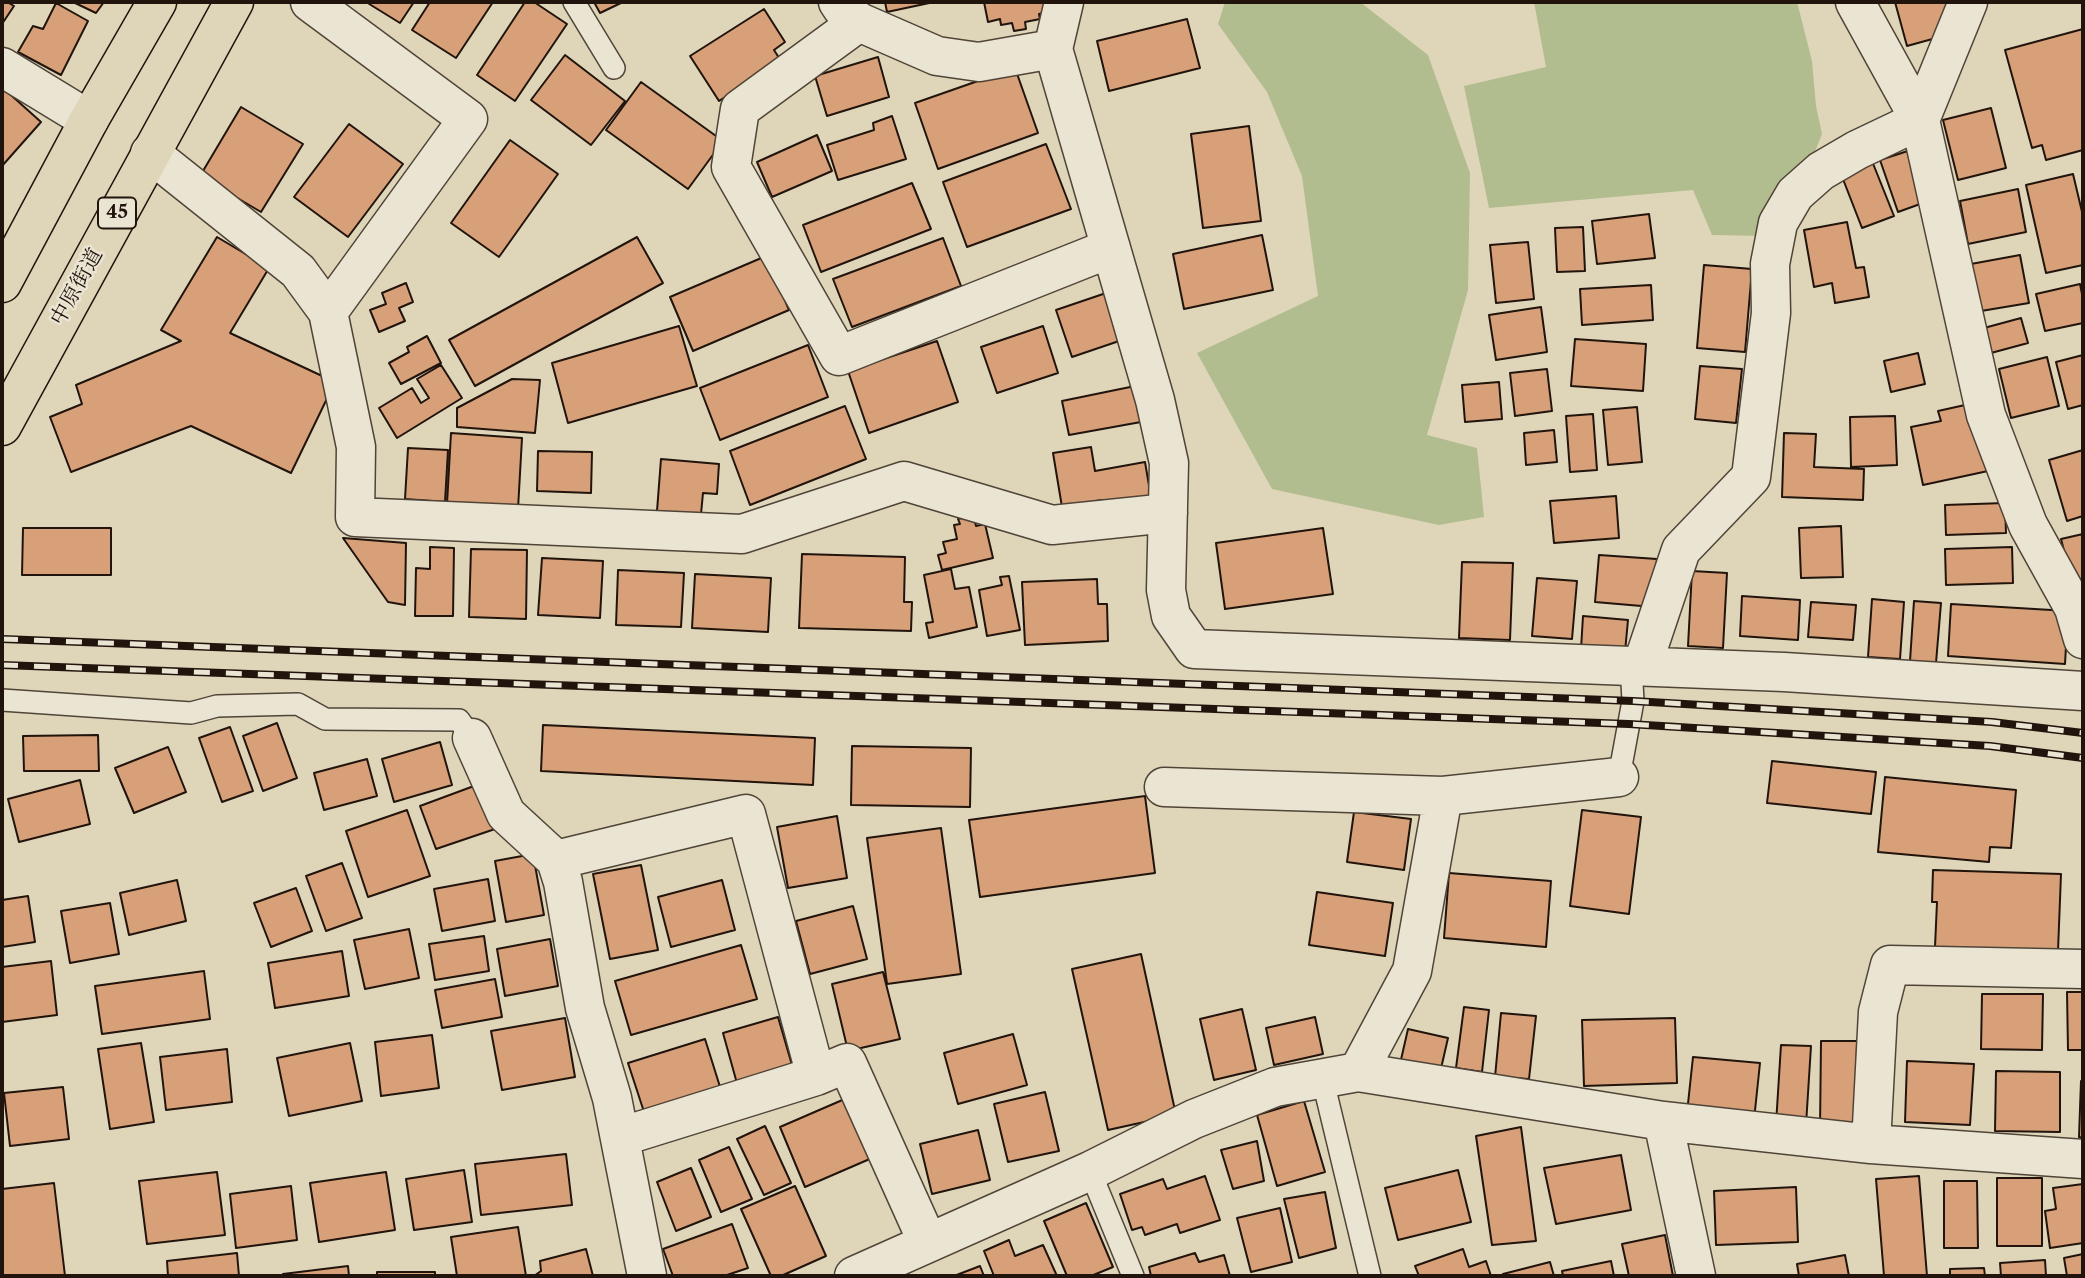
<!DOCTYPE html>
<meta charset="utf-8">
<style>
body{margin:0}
#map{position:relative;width:2085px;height:1278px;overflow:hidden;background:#dfd5b9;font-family:"Libre Caslon Text",serif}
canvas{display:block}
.frame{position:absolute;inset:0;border:4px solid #21140d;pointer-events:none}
</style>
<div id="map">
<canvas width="2085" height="1278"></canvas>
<div class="frame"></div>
</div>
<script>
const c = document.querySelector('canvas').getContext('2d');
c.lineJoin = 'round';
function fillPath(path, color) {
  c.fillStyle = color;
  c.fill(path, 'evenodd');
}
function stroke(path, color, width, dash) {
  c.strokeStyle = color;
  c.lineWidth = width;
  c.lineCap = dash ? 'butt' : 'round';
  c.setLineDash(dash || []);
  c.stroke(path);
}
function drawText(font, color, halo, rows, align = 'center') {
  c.font = font + ' "Libre Caslon Text","Noto Serif JP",serif';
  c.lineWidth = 5;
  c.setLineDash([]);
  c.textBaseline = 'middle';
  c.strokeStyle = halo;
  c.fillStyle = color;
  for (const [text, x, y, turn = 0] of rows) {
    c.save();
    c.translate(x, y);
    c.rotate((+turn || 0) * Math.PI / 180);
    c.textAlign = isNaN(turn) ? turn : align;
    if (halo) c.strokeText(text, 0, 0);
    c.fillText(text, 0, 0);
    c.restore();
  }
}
fillPath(new Path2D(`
 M1225,2H1360L1428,55L1470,173L1468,290L1427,435L1477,448L1484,517L1439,525L1272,489L1197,353L1318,296L1302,176L1267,92L1218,24Z
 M1534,2H1797L1812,61L1816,106L1822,134L1814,154L1765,236L1712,235L1693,190L1489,208L1464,86L1546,67Z`), '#b2bd8f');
const building = new Path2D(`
 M2,2H7L14,6L2,24Z
 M73,2H104L96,13Z
 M366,2H414L400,23Z
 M430,2H493L456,58L412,30Z
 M525,2H534L567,24L515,101L477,75Z
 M594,2H623L600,13Z
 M885,2H934L887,12Z
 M984,2H1047V12L1039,14L1040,19L1025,22L1026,29L1014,31L1012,23L1001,25L1000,19L988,22Z
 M1895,2H1951L1936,38L1907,46Z
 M56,3L88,21L61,75L18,52L33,26L43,29Z
 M764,9L785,42L774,50L781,61L719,101L690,56Z
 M1187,19L1200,68L1109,91L1097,41Z
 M2083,29V150L2046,160L2042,145L2032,148L2005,50Z
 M565,55L625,101L591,145L531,100Z
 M878,57L889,97L827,116L815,76Z
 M1015,68L1038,133L938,169L915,103Z
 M641,82L723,141L688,189L606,130Z
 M2,87L41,122L2,166Z
 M241,107L303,144L261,212L200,176Z
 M1991,108L2006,168L1958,180L1943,120Z
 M892,116L906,159L838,180L827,145L874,130L873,123Z
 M349,124L403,164L348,237L294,197Z
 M1249,126L1261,221L1203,228L1191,134Z
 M817,135L832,171L772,197L757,162Z
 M510,140L558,174L499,257L451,223Z
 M1046,144L1071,209L967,247L943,182Z
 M1917,148L1934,199L1898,212L1880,160Z
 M1872,161L1894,216L1862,228L1841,174Z
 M2073,174L2083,216V265L2046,273L2026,185Z
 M912,183L931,229L821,272L803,225Z
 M2018,189L2026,232L1968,244L1960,201Z
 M1649,214L1655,258L1597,264L1592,221Z
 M1847,222L1856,268L1864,267L1869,297L1835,303L1832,283L1814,287L1804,230Z
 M1583,227L1585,271L1557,272L1555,228Z
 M1262,235L1273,290L1184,309L1173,254Z
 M217,237L269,268L230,333L335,382L291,473L191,426L71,472L50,417L82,404L76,385L181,341L161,330Z
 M637,237L663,283L475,386L449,340Z
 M943,238L961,286L852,327L833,279Z
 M1528,242L1534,299L1496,303L1490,245Z
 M2020,255L2029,303L1969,313L1960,266Z
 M766,256L789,310L693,351L670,297Z
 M1704,265L1752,269L1745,352L1697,348Z
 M406,283L413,302L399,308L405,321L379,332L370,310L386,304L382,293Z
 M2080,284L2083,299V323L2045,331L2036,294Z
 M1651,285L1653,320L1582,325L1580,289Z
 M1109,292L1125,339L1072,357L1056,310Z
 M1541,307L1547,352L1496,360L1489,315Z
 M2021,318L2028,343L1991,353L1984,328Z
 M679,326L697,386L568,423L552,363Z
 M1043,326L1058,373L997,393L981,347Z
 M427,336L441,363L401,384L389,363L409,352L407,347Z
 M1575,339L1646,344L1643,391L1571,386Z
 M937,341L958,402L869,433L848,371Z
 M808,345L828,397L720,440L700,388Z
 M1918,353L1925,384L1891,392L1884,361Z
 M2083,355V405L2068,409L2056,362Z
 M2047,357L2059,406L2011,418L1999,369Z
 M441,365L462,398L397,438L379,408L412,388L421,403L429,398L417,379Z
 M1700,366L1742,369L1736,423L1695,419Z
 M1547,369L1552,411L1515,416L1510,373Z
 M512,379L540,380L535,433L457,427V408Z
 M1499,382L1502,419L1465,422L1462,385Z
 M1135,386L1141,422L1069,435L1062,401Z
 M1974,403L1988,471L1923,485L1911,427L1941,421L1938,411Z
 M845,406L866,459L750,505L730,451Z
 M1637,407L1642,462L1608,465L1603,410Z
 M1593,414L1597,470L1570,472L1566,416Z
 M1895,416L1897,465L1851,467L1850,417Z
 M1554,430L1557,462L1526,465L1524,433Z
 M451,433L522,438L518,509L447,504Z
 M1784,433L1816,434L1814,467L1864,469L1863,500L1782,497Z
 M1091,447L1095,471L1145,462L1152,503L1104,512L1102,500L1062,507L1053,453Z
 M408,448L448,450L445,502L405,499Z
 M2083,450V516L2067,521L2049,460Z
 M538,451L592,452L591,493L537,491Z
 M661,459L719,464L717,494L703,493L701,514L657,511Z
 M1616,496L1619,538L1554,543L1550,501Z
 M2005,503L2006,533L1946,535L1945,505Z
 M973,515L976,526L985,524L993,558L942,570L938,555L946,553L943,542L957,539L954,525L960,524L958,519Z
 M1841,526L1843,577L1801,578L1799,528Z
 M23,528H111V575H22Z
 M1323,528L1333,594L1225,609L1216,543Z
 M2083,534V587L2074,590L2061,539Z
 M343,538L406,543L405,605L388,602Z
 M430,547L454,548L453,616H415L416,568L430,569Z
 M2012,547L2013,583L1946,585L1945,549Z
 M471,549L527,550L526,619L469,617Z
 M802,554L905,557L904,602H912L911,631L799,628Z
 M1599,555L1657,559L1653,607L1595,602Z
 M542,558L603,561L600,618L538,615Z
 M1462,562L1513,563L1510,640L1459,638Z
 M951,569L955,589L969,587L977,627L929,638L926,623L933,622L924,575Z
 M618,570L684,573L681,627L616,625Z
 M1692,571L1727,573L1723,648L1688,646Z
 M695,574L771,578L768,632L692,628Z
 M1009,576L1020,630L987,636L979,590L1002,585L1000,577Z
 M1537,578L1577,581L1572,639L1532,636Z
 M1097,579L1098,604H1107L1108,641L1025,645L1022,582Z
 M1742,596L1800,600L1798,640L1740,636Z
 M1872,599L1904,602L1900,659L1868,657Z
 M1914,601L1941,603L1936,663L1910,661Z
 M1811,602L1856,605L1853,640L1808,637Z
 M1951,604L2068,611L2065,664L1948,656Z
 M1583,616L1628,620L1625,652L1581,649Z
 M277,723L297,778L263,791L243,736Z
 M543,725L815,738L813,785L541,771Z
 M230,727L253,791L222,802L199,738Z
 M98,735L99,771H24L23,736Z
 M440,742L452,785L394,802L382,759Z
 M852,746L971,748L970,807L851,805Z
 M168,747L186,792L134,813L115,768Z
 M367,759L377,796L324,810L314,773Z
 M1772,761L1876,772L1871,814L1767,803Z
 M1885,777L2016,790L2011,848L1990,847L1989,862L1878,852Z
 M80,780L90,824L19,842L8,799Z
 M482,783L498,828L436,849L420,806Z
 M1145,796L1155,873L980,897L969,820Z
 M407,810L430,876L368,897L346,831Z
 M1582,810L1641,817L1629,914L1570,906Z
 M1354,812L1411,819L1404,870L1347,862Z
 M837,816L847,878L788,888L777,827Z
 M941,828L961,974L887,984L867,838Z
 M533,854L544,915L506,922L495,861Z
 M342,863L362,918L326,931L306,876Z
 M641,865L658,950L610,959L593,874Z
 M1933,870L2061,874L2058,951L1935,947L1937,902H1932Z
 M1449,873L1551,881L1546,947L1444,938Z
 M488,879L495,921L442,931L434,889Z
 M177,880L186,921L129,935L120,893Z
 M722,880L735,930L671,947L658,897Z
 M296,888L312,931L271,947L254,903Z
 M1317,892L1393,903L1385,956L1309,945Z
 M28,896L35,942L2,947V900Z
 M110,903L119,954L70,963L61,911Z
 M853,906L867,959L810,974L796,921Z
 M409,929L419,978L365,989L354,940Z
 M484,936L489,971L435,980L429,944Z
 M550,939L558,986L505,996L497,949Z
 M741,945L757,999L631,1035L615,981Z
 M342,951L349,996L275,1008L268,963Z
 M1141,954L1176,1115L1108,1130L1072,969Z
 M51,961L57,1015L2,1022V967Z
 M204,971L210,1019L102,1034L95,986Z
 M883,972L900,1039L848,1051L832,984Z
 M495,979L502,1017L442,1028L435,990Z
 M2067,992H2083V1050H2068Z
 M1982,994H2043L2042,1050L1981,1049Z
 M1464,1007L1489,1010L1482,1072L1456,1068Z
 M1242,1009L1256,1070L1214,1080L1200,1019Z
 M1501,1013L1536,1016L1529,1079L1495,1077Z
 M778,1017L794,1072L738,1087L723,1033Z
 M1315,1017L1323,1054L1274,1065L1266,1028Z
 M565,1018L575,1077L502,1090L491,1031Z
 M1675,1018L1677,1083L1584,1086L1582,1020Z
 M1408,1029L1448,1038L1440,1073L1400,1064Z
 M1013,1034L1027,1085L958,1104L944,1053Z
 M432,1035L439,1088L381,1096L375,1042Z
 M705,1039L721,1090L645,1115L628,1063Z
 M1821,1041H1857L1856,1129H1820Z
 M141,1043L154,1122L110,1129L98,1049Z
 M350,1043L362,1101L289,1116L277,1058Z
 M1781,1045L1811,1046L1806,1125L1776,1124Z
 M227,1049L232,1102L166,1110L160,1057Z
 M1693,1057L1760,1063L1754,1120L1687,1113Z
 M1907,1061L1974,1064L1970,1125L1905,1122Z
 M1996,1071L2060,1072V1132L1995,1131Z
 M2081,1081L2083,1082V1138L2079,1137Z
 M63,1087L69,1139L10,1146L4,1093Z
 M1045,1092L1059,1151L1008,1162L994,1104Z
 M847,1098L872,1158L805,1187L780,1127Z
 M1304,1101L1325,1172L1277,1186L1257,1115Z
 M765,1126L791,1183L764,1195L737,1139Z
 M1521,1127L1536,1241L1492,1245L1476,1136Z
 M978,1130L990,1180L932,1194L920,1144Z
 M1257,1141L1264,1181L1233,1189L1221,1150Z
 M729,1147L752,1199L721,1212L699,1160Z
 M566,1154L572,1205L481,1215L475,1164Z
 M1621,1155L1631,1210L1556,1224L1544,1168Z
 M691,1168L711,1217L676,1231L657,1182Z
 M464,1170L472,1222L414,1230L406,1179Z
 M1458,1170L1471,1222L1398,1240L1385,1188Z
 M217,1172L225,1235L147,1244L139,1181Z
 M386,1172L395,1230L319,1242L310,1183Z
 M1205,1176L1220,1220L1180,1233L1177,1224L1145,1235L1142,1227L1132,1230L1120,1194L1163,1179L1167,1189Z
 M1919,1176L1927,1276H1884L1876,1179Z
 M1997,1178H2042V1246H1997Z
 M1944,1181H1977L1978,1248H1944Z
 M54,1183L65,1276H2V1189Z
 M2083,1184V1243L2050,1248L2045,1211L2056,1209L2053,1188Z
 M291,1186L297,1240L236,1248L230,1194Z
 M795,1186L826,1256L781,1276H771L741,1209Z
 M1796,1187L1798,1242L1716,1245L1714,1191Z
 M1325,1192L1336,1248L1299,1258L1284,1199Z
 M1086,1203L1113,1267L1091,1276H1067L1044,1221Z
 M1280,1208L1292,1262L1251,1272L1237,1218Z
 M732,1224L748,1268L724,1276H673L663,1249Z
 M518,1227L526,1276H457L451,1237Z
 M1665,1235L1673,1276H1629L1622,1244Z
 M1009,1240L1015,1256L1043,1245L1057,1276H994L984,1251Z
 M586,1249L593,1276H534L541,1271L540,1261Z
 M1463,1249L1469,1267L1486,1261L1491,1276H1419L1415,1266Z
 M237,1253L239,1276H168L167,1261Z
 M1195,1253L1199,1262L1224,1255L1230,1276H1151L1149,1267Z
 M2083,1254V1276H2067L2064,1258Z
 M1845,1255L1849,1276H1799L1797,1264Z
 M2045,1260L2046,1276H2001L2000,1263Z
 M1611,1261L1614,1276H1563L1562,1271Z
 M1550,1262L1554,1276H1504L1503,1274Z
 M348,1266L349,1276H283V1274Z
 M980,1266L984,1276H954Z
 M1984,1268L1985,1276H1950V1269Z
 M377,1272H435V1276H377Z`);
fillPath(building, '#d7a078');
stroke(building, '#21140d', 2);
const service = new Path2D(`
 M574,2L614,68
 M2,700L191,713L217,706L298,704L325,719L459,720L472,738
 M1619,777L1633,701L1632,683L1642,666
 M1322,1077L1370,1276
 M1090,1171L1133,1276`);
const minor = new Path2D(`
 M310,2L468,119L328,312
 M838,2L842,8L859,22L937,56L979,62L1053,49
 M1064,2L1053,49L1155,400L1169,463L1166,590L1171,616L1194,649L1784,672L2083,691
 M1855,2L1920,120L1986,415L2028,525L2074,608L2083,639
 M859,22L740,109L731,167L839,356L1111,248
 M2,67L89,120
 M150,153L298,271L328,312L356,447L355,517L742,534L904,481L1052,525L1168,513
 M1642,666L1681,550L1751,477L1771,313L1770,264L1778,223L1795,194L1821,171L1857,150L1920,120L1968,2
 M472,738L506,814L556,860L563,882L585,1008L612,1098L647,1276
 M1164,787L1443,796
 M556,860L746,814L816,1076
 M1358,1072L1412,971L1443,796L1619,777
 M1663,1121L1696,1276
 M620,1137L816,1076L847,1063L928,1243
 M1871,1144L1878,1012L1890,965L2083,969
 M854,1276L1090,1171L1194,1119L1275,1087L1358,1072L1663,1121L1871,1144L2083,1159`);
const primary = new Path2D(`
 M2,283L89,120L157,2
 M2,426L234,2`);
stroke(service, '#504438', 24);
stroke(minor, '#504438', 41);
stroke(primary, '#21140d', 41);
stroke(service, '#eae4d2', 21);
stroke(minor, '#eae4d2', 38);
stroke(primary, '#dfd5b9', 38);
const rail = new Path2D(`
 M2,639L1633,701L1992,722L2083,733
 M2,665L1629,724L1990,746L2083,758`);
stroke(rail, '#21140d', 8);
stroke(rail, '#eae4d2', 5, [16]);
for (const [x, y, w] of [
 [117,213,38]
]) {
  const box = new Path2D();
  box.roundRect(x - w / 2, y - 15.5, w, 31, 5);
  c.fillStyle = '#eae4d2';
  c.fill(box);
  stroke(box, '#21140d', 2);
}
drawText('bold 19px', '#21140d', null, [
 ["45",117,213]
]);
drawText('21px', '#21140d', '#eae4d2', [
 ["中原街道",77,287,-61]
]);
</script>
